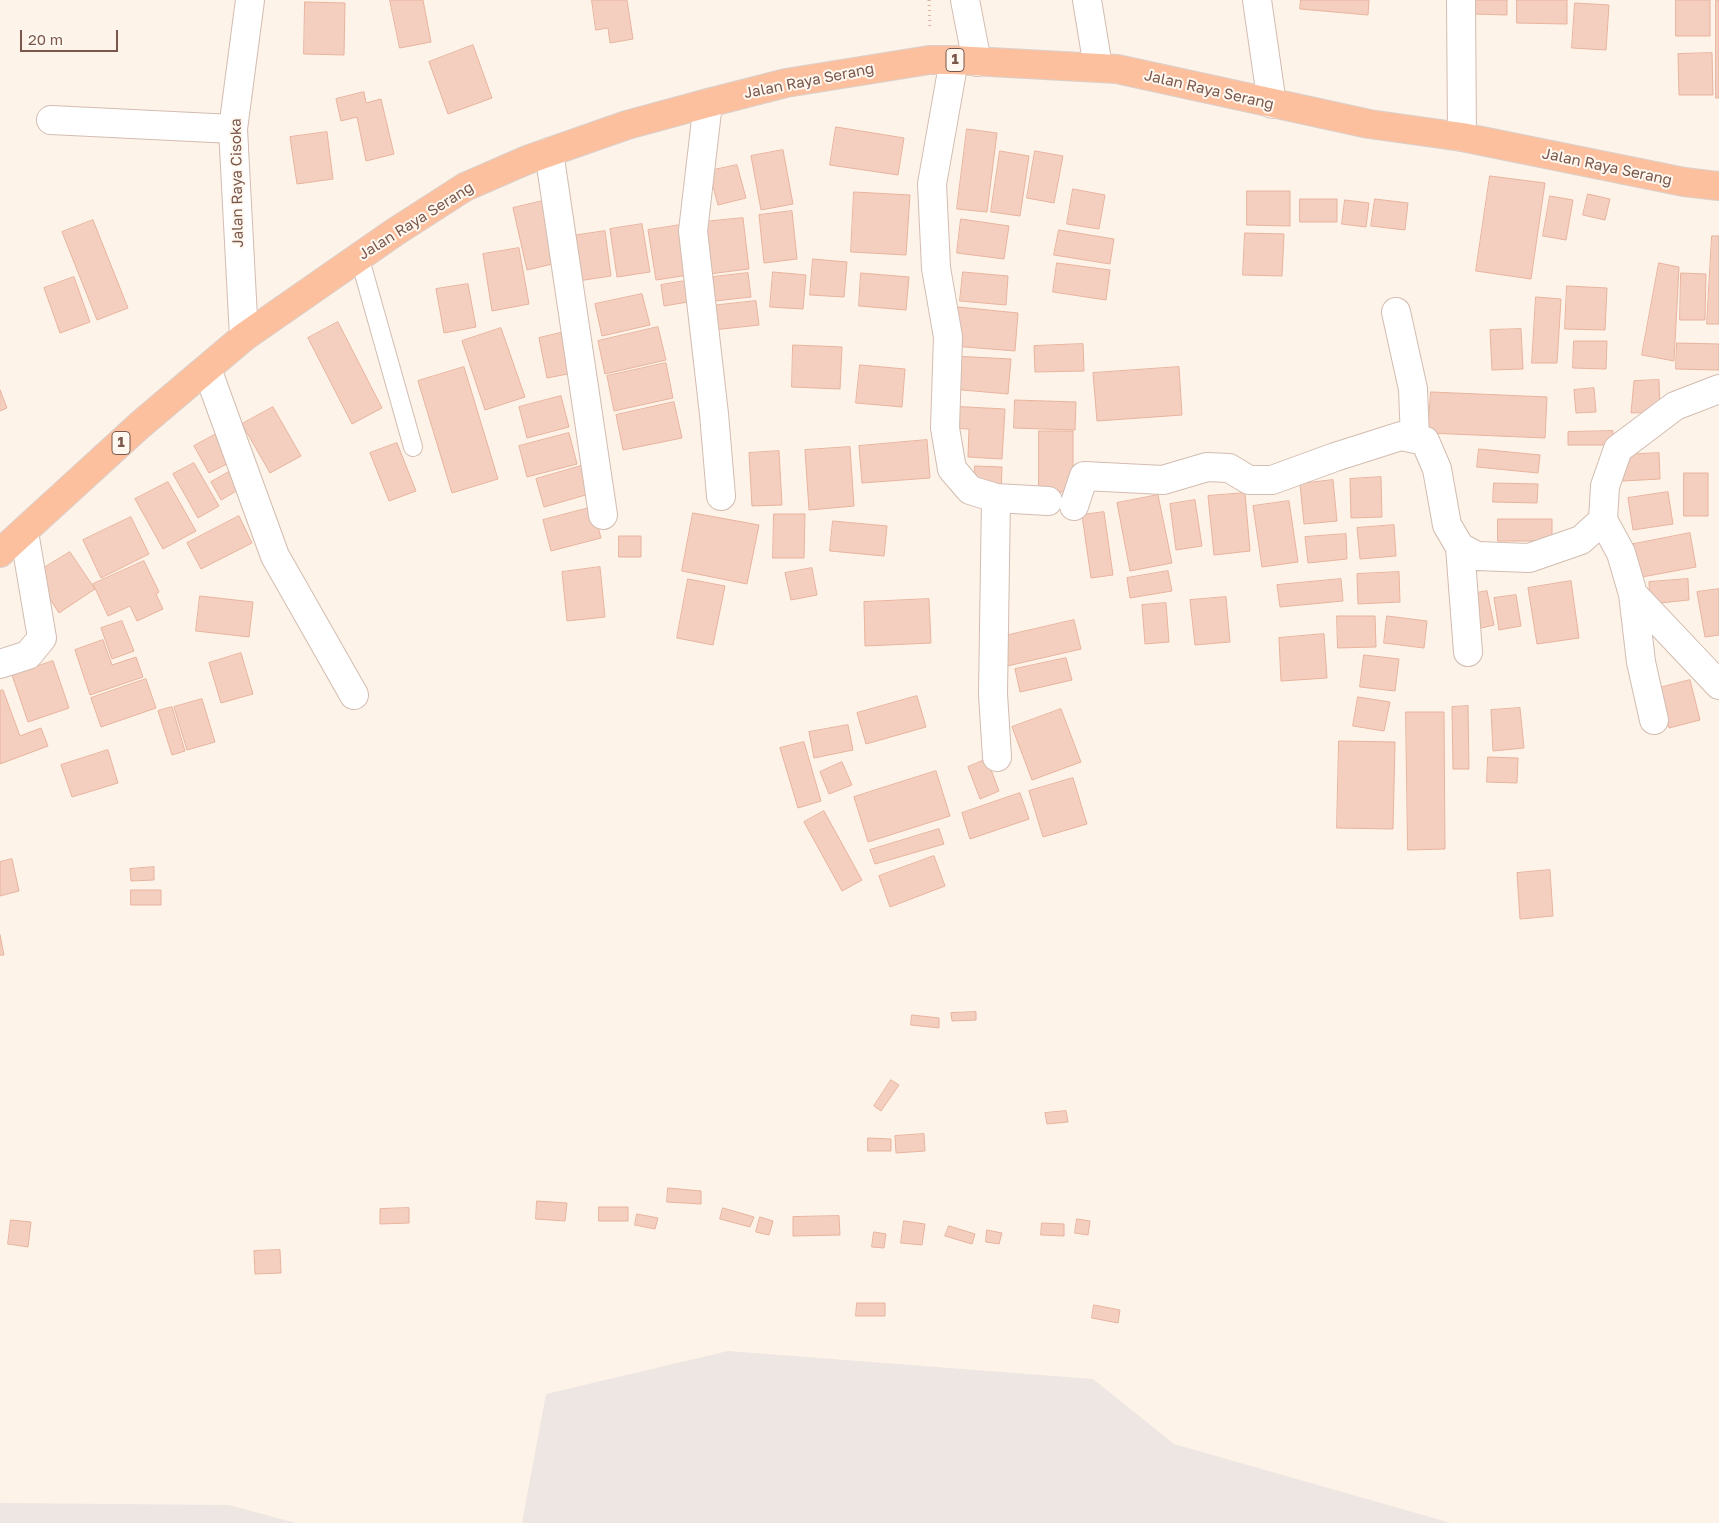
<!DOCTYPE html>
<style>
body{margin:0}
#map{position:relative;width:1719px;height:1523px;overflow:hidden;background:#fdf3e8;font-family:"Golos Text",sans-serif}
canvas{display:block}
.scale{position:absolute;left:20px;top:30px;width:98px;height:22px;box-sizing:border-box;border:2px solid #7a574a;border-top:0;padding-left:6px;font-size:15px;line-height:18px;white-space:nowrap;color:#7a574a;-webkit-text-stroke:4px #fff8f0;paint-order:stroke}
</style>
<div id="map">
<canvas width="1719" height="1523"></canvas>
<div class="scale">20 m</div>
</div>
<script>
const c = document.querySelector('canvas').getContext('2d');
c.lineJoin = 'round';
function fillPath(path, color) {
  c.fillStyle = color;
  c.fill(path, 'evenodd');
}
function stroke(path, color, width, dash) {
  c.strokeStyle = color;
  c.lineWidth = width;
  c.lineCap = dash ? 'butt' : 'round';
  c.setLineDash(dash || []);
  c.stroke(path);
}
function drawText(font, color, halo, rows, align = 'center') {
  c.font = font + ' "Golos Text",sans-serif';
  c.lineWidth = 4;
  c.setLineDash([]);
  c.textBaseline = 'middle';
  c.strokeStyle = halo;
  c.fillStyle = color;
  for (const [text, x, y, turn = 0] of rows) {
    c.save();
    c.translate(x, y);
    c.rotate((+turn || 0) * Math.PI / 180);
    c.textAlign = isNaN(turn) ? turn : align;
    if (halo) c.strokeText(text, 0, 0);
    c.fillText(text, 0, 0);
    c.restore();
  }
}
fillPath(new Path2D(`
 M728,1351L1093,1379L1174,1444L1451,1523H522L546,1394Z
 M0,1503L229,1505L296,1523H0Z`), '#eee6e2');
const building = new Path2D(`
 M390,0H423L431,42L400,48Z
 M592,0H627L633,39L610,43L608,28L596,30Z
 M1301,0H1369L1368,15L1300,9Z
 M1474,0H1507V15L1473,14Z
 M1517,0H1567V24L1517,23Z
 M1676,0H1710V36H1676Z
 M1716,0H1719V98H1716Z
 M305,2L345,3L344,55L304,54Z
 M1575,3L1609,5L1606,50L1572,48Z
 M473,45L492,98L448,114L429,62Z
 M1712,53L1713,95H1679L1678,54Z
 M364,92L366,103L381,99L394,154L366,161L357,117L341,121L336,99Z
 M836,127L904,138L898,175L830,165Z
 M967,129L997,133L987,212L957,209Z
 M327,132L333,179L297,184L290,137Z
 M783,150L793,204L761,210L751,156Z
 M1000,151L1029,156L1020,216L991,212Z
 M1035,151L1063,156L1054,203L1027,198Z
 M737,165L746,198L718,205L709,171Z
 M1490,176L1545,183L1531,279L1476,271Z
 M1073,189L1105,195L1099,229L1067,224Z
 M1247,191H1290V226L1247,225Z
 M854,192L910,195L906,255L851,252Z
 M1588,194L1610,199L1605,220L1583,215Z
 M1550,196L1573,200L1566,240L1543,236Z
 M1300,199H1337V222H1300Z
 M1375,199L1408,203L1405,230L1371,226Z
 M547,200L561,262L527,270L513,208Z
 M1345,200L1369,203L1366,227L1342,224Z
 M792,211L797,259L764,263L759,215Z
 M743,218L749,269L709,274L703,222Z
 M961,219L1009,226L1004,259L957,253Z
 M93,220L128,308L97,320L62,232Z
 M642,224L650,272L617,277L610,229Z
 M681,225L689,275L656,280L648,230Z
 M1059,230L1114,239L1110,264L1054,255Z
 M605,231L611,276L578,281L572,236Z
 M1245,233L1284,234L1282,276L1243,275Z
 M1712,236H1719V324H1707Z
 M519,248L529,304L492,311L483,254Z
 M813,259L847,262L844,297L810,295Z
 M1057,263L1110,270L1106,300L1053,292Z
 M1659,263L1679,267L1674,361L1642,355Z
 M773,272L806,275L803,309L770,307Z
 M963,272L1008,276L1006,305L960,301Z
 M748,273L751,297L715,301L713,277Z
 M861,273L909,277L906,310L859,306Z
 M1681,273L1706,274L1705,320H1680Z
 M74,277L90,322L60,333L44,288Z
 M691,280L694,301L664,306L661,285Z
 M468,284L476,327L444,333L436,289Z
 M1567,286L1607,288L1605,330L1565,329Z
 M642,294L650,325L602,336L595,304Z
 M1536,297L1561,299L1557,363H1532Z
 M756,301L759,325L713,330L710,306Z
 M958,307L1018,313L1015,351L953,346Z
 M338,322L382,408L352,424L308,338Z
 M658,327L666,360L605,374L598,341Z
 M501,328L525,397L485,410L462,341Z
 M1521,329L1523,369L1492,370L1490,330Z
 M569,331L578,372L547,378L539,338Z
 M1574,341H1607L1606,369L1573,368Z
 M1677,343L1719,344V370L1676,369Z
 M1083,344L1084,371L1035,372L1034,346Z
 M793,345L842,347L840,389L792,387Z
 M953,356L1011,359L1008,394L951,389Z
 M666,363L673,398L614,411L607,376Z
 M860,365L905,369L902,407L856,403Z
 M464,367L498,479L452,493L418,381Z
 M1179,367L1182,415L1097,421L1093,373Z
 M1659,380L1660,412L1631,413L1634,381Z
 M1594,388L1596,412L1576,413L1574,390Z
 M0,390L7,408L0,411Z
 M1431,392L1547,397L1545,438L1428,433Z
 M561,396L569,427L527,438L519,407Z
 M1015,400L1076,402L1075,430L1014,428Z
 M674,402L682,438L623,450L616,415Z
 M948,406L1005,409L1002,459L968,457L969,429L946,428Z
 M273,407L301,456L270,473L242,424Z
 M1039,431H1073V492H1039Z
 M1613,431V445H1568V432Z
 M218,433L233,461L209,473L194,446Z
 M569,433L577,464L527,477L519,446Z
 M927,440L930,478L862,483L859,446Z
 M397,443L416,491L389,501L370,453Z
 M850,447L854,506L809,510L805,450Z
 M1479,449L1540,455L1538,473L1477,467Z
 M779,451L782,505L752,506L749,453Z
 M1659,453L1660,479L1623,481L1622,455Z
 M194,463L219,506L198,518L173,474Z
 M581,466L589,494L544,507L536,479Z
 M975,466L1002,467L1001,491L975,490Z
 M236,468L245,486L221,500L211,482Z
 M1684,473H1708V516H1684Z
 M1381,477L1382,517L1351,518L1350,479Z
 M1333,480L1337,521L1304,524L1300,484Z
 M168,482L196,531L163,549L135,499Z
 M1494,483L1538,484L1537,503L1493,502Z
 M1668,492L1673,524L1633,530L1628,498Z
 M1245,493L1250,551L1214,555L1208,496Z
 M1158,495L1172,563L1130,571L1117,503Z
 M1195,500L1202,546L1176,550L1170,504Z
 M1289,501L1298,562L1262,567L1253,506Z
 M593,507L601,538L551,551L543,520Z
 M1104,512L1113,575L1091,578L1082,515Z
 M693,513L759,525L747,584L682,571Z
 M774,514H805L804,558H773Z
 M239,516L252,543L201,569L187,543Z
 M131,517L149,554L101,578L83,540Z
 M1498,519H1552V541H1498Z
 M833,521L887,526L884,556L830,551Z
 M1394,525L1396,556L1360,559L1357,528Z
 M1690,533L1696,567L1631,579L1624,546Z
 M1346,534L1347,559L1308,563L1305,537Z
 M619,536H641V557H619Z
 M70,552L95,589L59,613L34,574Z
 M144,561L159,592L156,594L163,609L137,621L130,606L108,616L93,584Z
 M600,567L605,617L567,621L562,572Z
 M812,568L817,595L791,600L785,573Z
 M1168,571L1172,591L1130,598L1127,578Z
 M1399,572L1400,602L1358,604L1357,574Z
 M688,579L725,586L713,645L677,638Z
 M1341,579L1343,601L1280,607L1277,585Z
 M1688,579L1689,600L1650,604L1649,582Z
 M1571,581L1579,638L1537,644L1528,588Z
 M1719,589V635L1705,637L1697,592Z
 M1487,591L1494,625L1473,630L1467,595Z
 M1516,595L1521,626L1499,630L1494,598Z
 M200,596L253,602L249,637L196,631Z
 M1226,597L1230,642L1195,645L1190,600Z
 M929,599L931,643L865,646L864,602Z
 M1166,603L1169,642L1145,644L1142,605Z
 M1337,616H1375L1376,647L1338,648Z
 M1387,616L1427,621L1424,648L1384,643Z
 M1074,620L1081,649L1003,667L996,638Z
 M122,621L134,651L112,659L101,628Z
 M1324,634L1327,678L1281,681L1279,638Z
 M103,640L112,665L136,657L143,677L90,695L75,650Z
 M241,653L253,694L221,703L209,663Z
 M1364,655L1399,659L1395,691L1360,687Z
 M1066,658L1072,680L1020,692L1015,669Z
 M53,661L69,708L28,722L12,675Z
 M146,679L156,708L101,727L91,698Z
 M1690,680L1700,720L1669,728L1659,688Z
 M3,690L20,736L41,728L48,746L0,764V691Z
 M917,696L926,727L866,744L857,713Z
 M1358,697L1390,702L1384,731L1353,726Z
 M202,699L215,742L187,750L174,707Z
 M1468,706L1469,769H1453L1452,707Z
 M172,707L185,751L172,755L158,711Z
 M1520,708L1524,748L1493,751L1491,710Z
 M1061,709L1081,762L1032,780L1012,727Z
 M1406,712H1444L1445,849L1408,850Z
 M848,725L853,750L814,758L809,732Z
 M1339,741L1395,742L1393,829L1337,828Z
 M804,742L821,801L798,808L780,748Z
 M108,750L118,783L72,797L61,765Z
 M1488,757L1518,758L1517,783L1487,782Z
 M987,759L999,791L980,799L968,767Z
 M842,762L852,785L829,794L820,772Z
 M936,771L950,816L868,842L854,797Z
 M1073,778L1087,824L1043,837L1029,791Z
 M1020,793L1029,819L970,839L962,813Z
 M824,811L862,880L842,891L804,822Z
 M939,829L944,844L875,864L870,850Z
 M934,856L945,886L890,907L879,876Z
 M12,859L19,891L0,896V862Z
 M154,867V880L131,881L130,869Z
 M1550,870L1553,916L1520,919L1517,873Z
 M131,890H161V905H131Z
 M0,935L4,955H0Z
 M976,1012V1020L952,1021L951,1013Z
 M912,1015L939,1018V1028L911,1025Z
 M891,1080L899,1085L881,1111L874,1106Z
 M1066,1111L1068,1122L1047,1124L1045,1113Z
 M924,1134L925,1151L896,1153L895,1136Z
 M868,1138L891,1139V1151H868Z
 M668,1188L701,1191V1204L667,1202Z
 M537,1201L567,1203L565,1221L536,1219Z
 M599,1207H628V1221H599Z
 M409,1208V1223L380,1224V1209Z
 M723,1208L754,1217L750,1227L720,1219Z
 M637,1214L658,1218L655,1229L635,1225Z
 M839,1216L840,1235L793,1236V1217Z
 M760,1217L773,1221L769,1235L756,1232Z
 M1077,1219L1090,1221L1088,1235L1075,1233Z
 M11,1220L31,1222L28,1247L8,1244Z
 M904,1221L925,1224L922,1245L901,1243Z
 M1042,1223L1064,1224V1236L1041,1235Z
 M949,1226L975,1234L972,1244L945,1236Z
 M987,1230L1002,1233L999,1244L986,1242Z
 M874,1232L886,1234L884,1248L872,1247Z
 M280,1250L281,1273L255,1274L254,1251Z
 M857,1303H885V1316H856Z
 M1094,1305L1120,1310L1118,1323L1092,1318Z`);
fillPath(building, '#f4cfbf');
stroke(building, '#e8b39e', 1);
const service = new Path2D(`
 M359,256L413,447`);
const minor = new Path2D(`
 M965,0L977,62
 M1087,0L1098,67
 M1257,0L1272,104
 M1461,0L1462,137
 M954,60L932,184L936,268L948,337L945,428L952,469L970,490L996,498L1048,501
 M708,103L693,231L714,414L721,496
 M51,120L233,129
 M549,152L603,515
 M1396,312L1413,389L1415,439
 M207,369L275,556L354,695
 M996,498L993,694L997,757
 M1074,506L1084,476L1163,480L1207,467L1229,468L1249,480H1272L1335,457L1401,436L1425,441L1437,469L1447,525L1460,547L1477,556L1529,558L1581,540L1603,520L1605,486L1618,449L1675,406L1719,389
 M1603,520L1621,553L1633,594L1641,662L1654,720
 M1460,547L1468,652
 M1633,594L1719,685
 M0,664L28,655L42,638L24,532`);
const tertiary = new Path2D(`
 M244,337L233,129L250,0`);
const trunk = new Path2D(`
 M0,553L140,425L244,337L395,232L465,187L527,160L627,125L708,103L786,83L929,60H954L1117,69L1369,124L1462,137L1684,182L1719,186`);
stroke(service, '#d3bcb0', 20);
stroke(minor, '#d3bcb0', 30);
stroke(tertiary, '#d3bcb0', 30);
stroke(trunk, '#dad0cc', 30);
stroke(new Path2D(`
 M929,0L930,30`), '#dab2a1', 3, [1, 4]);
stroke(service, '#fff', 18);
stroke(minor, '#fff', 28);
stroke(tertiary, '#fff', 28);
stroke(trunk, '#fcc09e', 28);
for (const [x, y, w] of [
 [955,60,18],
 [121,443,18]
]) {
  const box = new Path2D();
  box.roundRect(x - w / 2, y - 11.5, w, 23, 4);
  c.fillStyle = '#fff8f0';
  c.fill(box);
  stroke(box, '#7a574a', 1);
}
drawText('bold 14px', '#7a574a', null, [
 ["1",955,60],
 ["1",121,443]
]);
drawText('15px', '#7a574a', '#fff8f0', [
 ["Jalan Raya Serang",809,81,-11],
 ["Jalan Raya Serang",1209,90,13],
 ["Jalan Raya Serang",1607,167,12],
 ["Jalan Raya Cisoka",237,183,-91],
 ["Jalan Raya Serang",416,221,-32]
]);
</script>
